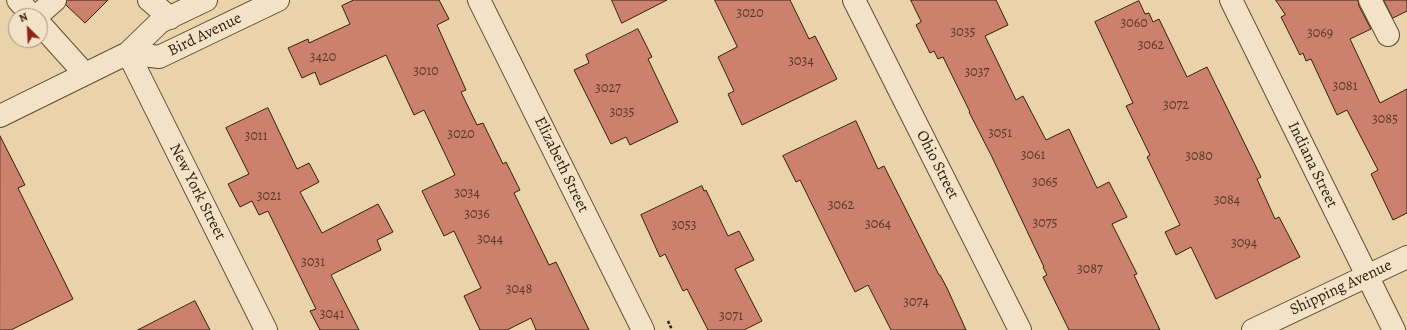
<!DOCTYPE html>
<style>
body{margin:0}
#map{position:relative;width:1407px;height:330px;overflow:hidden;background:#ead2aa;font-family:Alegreya,serif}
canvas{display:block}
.north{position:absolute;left:8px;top:8px;width:40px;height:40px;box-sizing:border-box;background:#f1e2c8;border:1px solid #a5957c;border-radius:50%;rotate:336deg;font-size:11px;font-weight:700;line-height:16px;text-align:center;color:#342109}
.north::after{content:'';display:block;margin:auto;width:14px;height:18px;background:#8f2418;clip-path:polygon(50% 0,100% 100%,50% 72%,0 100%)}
</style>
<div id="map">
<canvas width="1407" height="330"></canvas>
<div class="north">N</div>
</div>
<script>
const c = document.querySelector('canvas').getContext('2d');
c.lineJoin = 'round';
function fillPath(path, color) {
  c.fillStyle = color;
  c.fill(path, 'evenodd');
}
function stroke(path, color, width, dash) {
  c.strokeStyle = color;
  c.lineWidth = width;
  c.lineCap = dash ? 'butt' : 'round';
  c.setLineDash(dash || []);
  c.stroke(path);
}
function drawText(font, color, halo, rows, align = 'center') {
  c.font = font + ' Alegreya,serif';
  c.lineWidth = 3;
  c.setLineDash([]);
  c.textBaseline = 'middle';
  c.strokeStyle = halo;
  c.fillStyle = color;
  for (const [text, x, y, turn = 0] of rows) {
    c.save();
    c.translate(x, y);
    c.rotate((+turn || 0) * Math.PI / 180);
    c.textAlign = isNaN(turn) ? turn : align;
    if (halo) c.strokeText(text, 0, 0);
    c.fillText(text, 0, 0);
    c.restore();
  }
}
const building = new Path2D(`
 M67,0H108L85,23L66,5Z
 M354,0H439L449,19L437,25L466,90L461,92L477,125L483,123L503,164L506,162L520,190L514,193L549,265L556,262L589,330H536L531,318L507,330H480L464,296L481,288L454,231L444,236L422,191L455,175L424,110L414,115L386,55L320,85L315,72L302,78L288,48L308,39L309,43L350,24L342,6Z
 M612,0H667L622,23Z
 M715,0H790L809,39L815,36L837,79L742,125L728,94L734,91L718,57L737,47Z
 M911,0H996L1008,25L985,36L1016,100L1023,96L1046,140L1069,129L1097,188L1109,182L1127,217L1112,224L1137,274L1134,275L1160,330H1069L1043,277L1047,275L1043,267H1044L992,157L969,112H970L943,57L938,59L934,51L930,53L916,25L921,22Z
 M1276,0H1358L1359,6L1371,29L1350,39L1380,103L1407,89V213L1393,220L1371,174L1378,170L1347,110L1337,115L1311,59L1306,61L1303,53L1300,55L1281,17L1285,15Z
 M1384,0H1407V11L1393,18Z
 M1139,1L1145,14L1149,13L1153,22L1159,19L1187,77L1207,67L1261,177L1257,179L1275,219L1279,217L1300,257L1216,299L1191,247L1176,255L1165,232L1180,225L1147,157L1150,155L1126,106L1133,103L1095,22Z
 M638,29L652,57L648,59L678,122L630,145L626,137L611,144L574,70L589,63L586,55Z
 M268,108L297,169L309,163L319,182L300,192L322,233L378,204L393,232L377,240L381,250L331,275L359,330H320L310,311L316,309L268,211L259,215L252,201L240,207L228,184L249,174L226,128Z
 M856,121L878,169L884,166L939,275H940L947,288L966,330H891L868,285L855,292L800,180L796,182L783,156Z
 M0,136L25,185L18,188L73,299L11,330H0Z
 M702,186L704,191L706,190L728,236L739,231L754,260L735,269L762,321L744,330H708L687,289L683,291L665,254L660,257L641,215Z
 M195,301L210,330H138Z`);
fillPath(building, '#cb816e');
stroke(building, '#342109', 1);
const minor = new Path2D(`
 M18,0L32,16
 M149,0L170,18
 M479,0L643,330
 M854,0L1020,330
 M1231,0L1394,330
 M1370,0L1388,35
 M37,16L55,0
 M40,24L85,74
 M128,53L266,330
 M128,53L159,57L278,0
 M0,116L128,53L160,22L206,0
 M1253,330L1407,257`);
stroke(minor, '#624d31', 24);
stroke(new Path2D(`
 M668,321L672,330`), '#342109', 2.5, [3, 2]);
stroke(minor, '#f1e2c8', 22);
drawText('14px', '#5a3922', null, [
 ["3020",750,14],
 ["3060",1134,24],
 ["3035",963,33],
 ["3069",1320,34],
 ["3062",1151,46],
 ["3420",323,58],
 ["3034",801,62],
 ["3010",426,72],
 ["3037",977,73],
 ["3081",1345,87],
 ["3027",608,89],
 ["3072",1176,106],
 ["3035",622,113],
 ["3085",1385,120],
 ["3051",1000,134],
 ["3020",461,135],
 ["3011",256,137],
 ["3061",1033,156],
 ["3080",1199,157],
 ["3065",1045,183],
 ["3034",467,194],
 ["3021",269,197],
 ["3084",1227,201],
 ["3062",841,206],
 ["3036",477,215],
 ["3075",1045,224],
 ["3064",878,225],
 ["3053",684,226],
 ["3044",490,240],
 ["3094",1244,244],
 ["3031",313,263],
 ["3087",1090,270],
 ["3048",519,290],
 ["3074",916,303],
 ["3041",332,315],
 ["3071",731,317]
]);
drawText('16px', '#342109', '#f1e2c8', [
 ["Bird Avenue",205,35,-26],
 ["Elizabeth Street",561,165,64],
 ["Ohio Street",937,165,63],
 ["Indiana Street",1312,165,64],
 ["New York Street",197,192,63],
 ["Shipping Avenue",1341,288,-25]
]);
</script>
